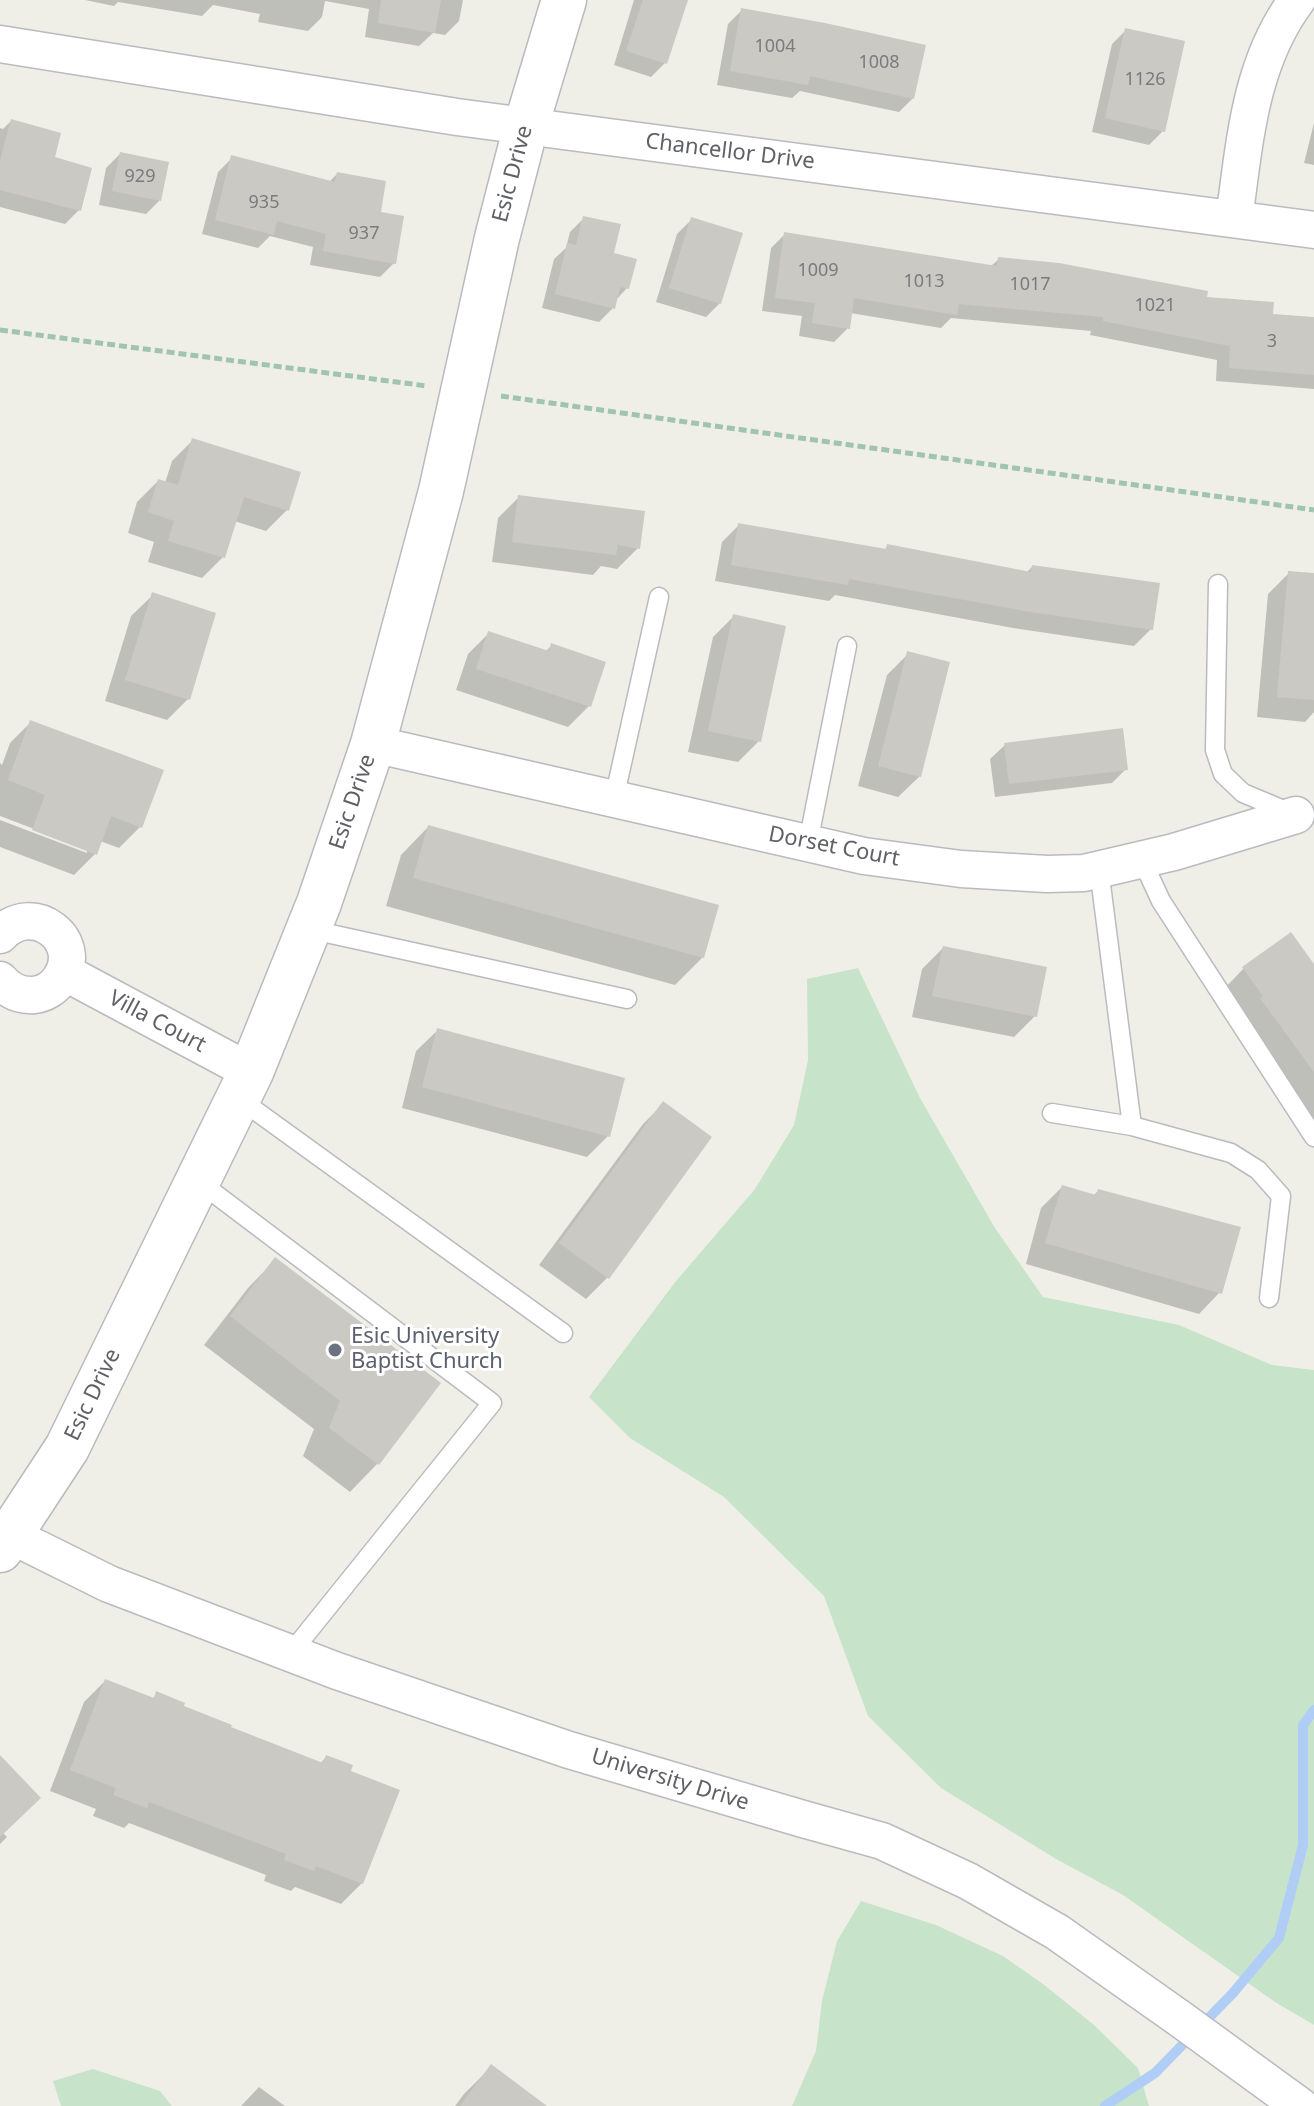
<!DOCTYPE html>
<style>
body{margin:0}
canvas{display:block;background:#efefe7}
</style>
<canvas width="1314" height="2106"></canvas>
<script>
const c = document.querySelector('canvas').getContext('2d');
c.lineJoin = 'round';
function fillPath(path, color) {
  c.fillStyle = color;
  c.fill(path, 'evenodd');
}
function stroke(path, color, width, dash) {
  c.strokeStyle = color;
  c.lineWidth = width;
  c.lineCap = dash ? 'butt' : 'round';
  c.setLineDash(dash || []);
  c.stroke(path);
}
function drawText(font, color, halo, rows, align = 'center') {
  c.font = font + ' "Noto Sans",sans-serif';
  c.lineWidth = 6;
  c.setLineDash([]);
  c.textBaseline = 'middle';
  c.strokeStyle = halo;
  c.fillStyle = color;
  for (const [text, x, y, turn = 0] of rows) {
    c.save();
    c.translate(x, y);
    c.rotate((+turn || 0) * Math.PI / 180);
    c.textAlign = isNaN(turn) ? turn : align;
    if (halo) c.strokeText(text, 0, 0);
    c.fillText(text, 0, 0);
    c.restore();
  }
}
fillPath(new Path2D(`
 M858,968L920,1098L995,1228L1043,1297L1179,1325L1272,1365L1314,1370V2025L1275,2002L1123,1895L1056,1859L941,1788L868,1716L824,1596L724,1497L630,1438L589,1397L676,1281L755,1189L794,1125L808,1060L807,979Z
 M861,1901L936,1925L1003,1956L1043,1984L1094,2025L1138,2068L1149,2106H792L816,2051L822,2001L837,1941Z
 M93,2069L160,2091L172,2106H61L53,2081Z`), '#c7e4cb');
fillPath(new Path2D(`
 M85,0H463L459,21L445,35L433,33L419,46L365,37L369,9L325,1L322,17L308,31L258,22L260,14L213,5L202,16L118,2L114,6Z
 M634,0H685L665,63L651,77L614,65Z
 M742,10L913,98L899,112L800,91L792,98L717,85L728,24Z
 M1126,30L1163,131L1149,145L1092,132L1112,44Z
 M11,121L52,159L79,210L65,224L0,207V128L3,129Z
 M1314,123V165L1304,163Z
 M120,154L160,200L146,214L99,205L106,168Z
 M232,158L329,182L337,174L379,214L394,263L380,277L310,265L313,247L270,236L258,248L202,234L218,172Z
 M584,218L612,255L627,288L615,301L613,308L599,322L542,308L554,259L566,248L570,232Z
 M691,220L720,303L706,317L656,302L677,234Z
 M785,234L990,267L999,259L1205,299L1271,315L1314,319V389L1216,381L1217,360L1090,335L1091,331L951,318L941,328L850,313L848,328L834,342L799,336L802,316L762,311L771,248Z
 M193,440L298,473L287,510L266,531L234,521L223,557L202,578L148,562L154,542L128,533L137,502L158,481L165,483L172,461Z
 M519,497L638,548L617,569L601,566L593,575L492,562L498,518Z
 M739,525L883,551L887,547L1026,573L1032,567L1151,629L1134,646L1013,628L835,595L829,601L715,581L722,542Z
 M1289,573L1314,575V712L1305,722L1257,717L1268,594Z
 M153,595L188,699L167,720L105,701L131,616Z
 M734,616L759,741L738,762L688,752L713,637Z
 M489,633L545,652L552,645L589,706L568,727L456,690L468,654Z
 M908,654L920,776L898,797L858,786L887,675Z
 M31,722L140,827L119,848L100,841L95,854L74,875L0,847V820L87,853V849L0,816V763L2,765L10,743Z
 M1005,745L1126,769L1112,783L995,797L990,759Z
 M428,827L703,957L675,985L386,906L401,855Z
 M943,948L1035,1016L1014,1037L912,1017L922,969Z
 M1314,967V1128L1223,990L1244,968Z
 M438,1030L608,1136L587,1157L402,1108L416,1051Z
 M664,1103L710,1138L607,1278L586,1299L539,1265L643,1124Z
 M1062,1187L1093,1196L1098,1191L1220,1292L1199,1314L1026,1264L1041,1208Z
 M275,1260L438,1383L377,1464L350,1492L303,1456L314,1429L204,1345L248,1288Z
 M105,1681L152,1699L157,1694L229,1728L320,1764L326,1757L362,1883L341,1904L295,1887L291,1891L264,1881L266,1875L129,1823L124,1828L93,1816L96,1809L50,1791L84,1702Z
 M0,1758L3,1833L7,1837L0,1844Z
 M491,2067L544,2106H455L464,2094Z
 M259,2087L285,2106H241Z`), '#0003');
stroke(new Path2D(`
 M1105,2106L1155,2073L1233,1993L1279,1938L1303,1845V1725L1314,1710`), '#b0cdf6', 10);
fillPath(new Path2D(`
 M381,0H441L435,33L378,23Z
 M643,0H688L667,64L626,51Z
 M741,8L825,23L926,45L914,99L810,76L808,85L730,71Z
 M1125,28L1185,41L1165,132L1105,118Z
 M11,119L61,133L55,157L92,168L81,211L0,190V161Z
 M120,152L169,162L161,201L112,191Z
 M231,155L335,182L337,172L386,181L381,212L404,216L396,264L323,251L326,234L277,221L274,235L215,220Z
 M583,216L621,224L614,253L637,259L629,289L620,287L615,309L555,294L567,243L576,245Z
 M691,217L743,233L721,304L669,288Z
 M784,232L997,266L998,257L1059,263L1208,291L1207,297L1274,302L1273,314L1314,317V375L1229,368L1230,346L1103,321V317L959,304L957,315L854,298L850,329L812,323L815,303L775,298Z
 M192,438L301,472L289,511L244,497L225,558L168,541L174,521L148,512L158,479L178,485Z
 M518,495L645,511L640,549L618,545L616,555L512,542Z
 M738,523L886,549L887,544L1031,572L1032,565L1160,583L1153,630L1031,612L849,579L848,585L731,565Z
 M1288,571L1314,573V700L1277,697Z
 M152,592L216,613L190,700L125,680Z
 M733,614L786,626L761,742L708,731Z
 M488,631L549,651L551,643L606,662L591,707L476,669Z
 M907,651L950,662L921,777L878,766Z
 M30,720L164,770L142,828L111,816L97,855L32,830L45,795L8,780Z
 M1123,728L1128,770L1009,784L1004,743Z
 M428,825L719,905L704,958L413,878Z
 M1291,932L1314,964V1072L1260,998L1263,996L1242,967Z
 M943,946L1047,967L1037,1017L932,996Z
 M437,1028L625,1078L610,1137L422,1087Z
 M663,1101L712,1137L609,1279L559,1243Z
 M1062,1185L1096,1195L1098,1189L1241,1227L1222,1294L1045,1243Z
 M275,1257L441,1383L379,1465L329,1428L340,1401L230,1316Z
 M105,1679L154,1698L156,1691L185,1703L184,1706L232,1725L231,1727L323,1763L326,1755L353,1765L351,1771L400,1790L363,1884L316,1866L314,1871L284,1860L286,1854L149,1802L147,1808L113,1795L116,1788L70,1770Z
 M0,1755L41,1798L0,1837Z
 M491,2064L547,2106H460Z`), '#cbc9c4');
const lane = new Path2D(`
 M1218,584L1215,750L1223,774L1243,793L1293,814
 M614,799L659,597
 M808,843L847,646
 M1142,860L1161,901L1314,1137
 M1099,869L1132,1126
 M308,929L627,999
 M238,1098L563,1333
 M1052,1113L1132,1126L1231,1153L1258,1170L1281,1196L1269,1298
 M198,1181L492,1403L290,1654`);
const street = new Path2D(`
 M0,44L457,117L1314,230
 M1234,219C1245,142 1249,65 1297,0
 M373,744L864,856L961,869L1047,874L1084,873L1174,852L1296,815
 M0,935C33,899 86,941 60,979C54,988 44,994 34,995C20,996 9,991 0,980
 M64,972L251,1072
 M0,1530L109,1584L337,1671L569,1750L803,1819L882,1841L968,1881L1057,1932L1179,2018L1300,2106`);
const secondary = new Path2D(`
 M0,1550L67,1448L251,1072L319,903L373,744L441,491L497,238L526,126L564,0`);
stroke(lane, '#b9bbbf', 21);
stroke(street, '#b9bbbf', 39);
stroke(secondary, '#b8babf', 47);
stroke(new Path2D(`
 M0,330L427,386
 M501,396L1314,510`), '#a0c4b0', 5, [8, 4]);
stroke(lane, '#fff', 18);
stroke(street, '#fff', 36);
stroke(secondary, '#fff', 44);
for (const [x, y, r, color] of [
 [335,1350,8,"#6b7280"]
]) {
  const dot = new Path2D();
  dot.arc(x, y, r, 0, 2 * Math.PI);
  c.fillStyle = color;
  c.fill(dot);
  stroke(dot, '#fff', 3);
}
drawText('18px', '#7a7b7e', null, [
 ["1004",775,47],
 ["1008",879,63],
 ["1126",1145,80],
 ["929",140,177],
 ["935",264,203],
 ["937",364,234],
 ["1009",818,271],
 ["1013",924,282],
 ["1017",1030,285],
 ["1021",1155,306],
 ["3",1272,342]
]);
drawText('22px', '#5f6166', '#fff', [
 ["Chancellor Drive",730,152,7],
 ["Esic Drive",513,174,-75],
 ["Esic Drive",353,802,-71],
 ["Dorset Court",834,847,11],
 ["Villa Court",157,1022,28],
 ["Esic Drive",93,1395,-64],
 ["University Drive",670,1780,17]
]);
drawText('22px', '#5b616d', '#fff', [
 ["Esic University",351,1337],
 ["Baptist Church",351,1362]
], 'left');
</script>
